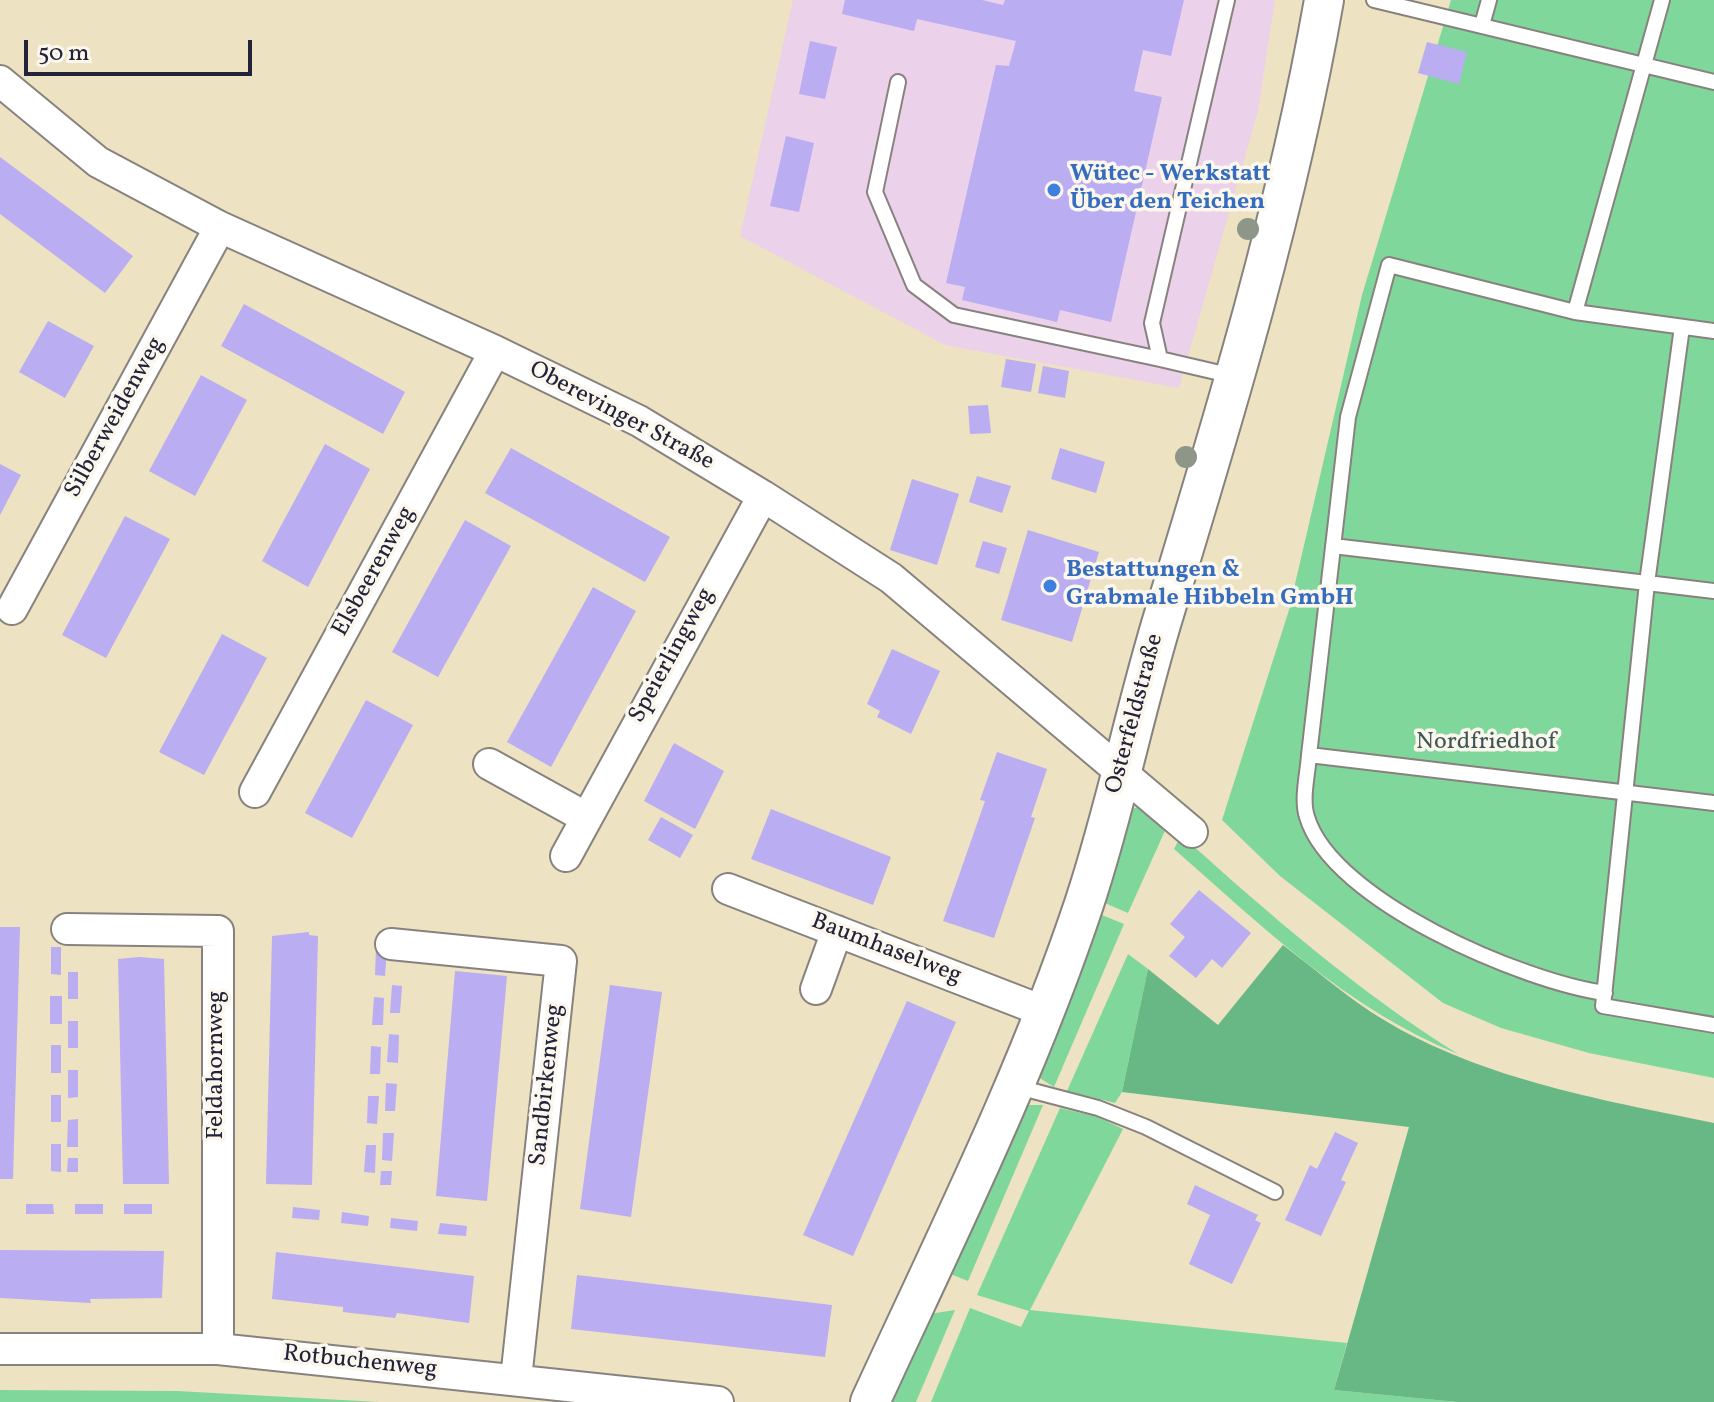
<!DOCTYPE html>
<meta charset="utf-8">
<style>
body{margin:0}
#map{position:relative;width:1714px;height:1402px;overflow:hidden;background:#ede2c2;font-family:Vollkorn,serif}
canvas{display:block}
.scale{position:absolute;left:24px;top:40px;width:228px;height:36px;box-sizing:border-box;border:4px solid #22223b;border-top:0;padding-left:10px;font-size:24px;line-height:28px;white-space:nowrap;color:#22223b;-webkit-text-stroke:6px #fbf7ec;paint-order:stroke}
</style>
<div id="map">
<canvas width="1714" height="1402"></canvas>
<div class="scale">50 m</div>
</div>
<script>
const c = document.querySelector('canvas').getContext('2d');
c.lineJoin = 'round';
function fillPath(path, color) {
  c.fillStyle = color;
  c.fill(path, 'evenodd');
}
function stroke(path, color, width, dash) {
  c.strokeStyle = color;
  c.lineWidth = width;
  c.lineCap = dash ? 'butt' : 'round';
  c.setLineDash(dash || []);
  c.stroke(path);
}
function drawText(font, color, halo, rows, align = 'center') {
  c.font = font + ' Vollkorn,serif';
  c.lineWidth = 7;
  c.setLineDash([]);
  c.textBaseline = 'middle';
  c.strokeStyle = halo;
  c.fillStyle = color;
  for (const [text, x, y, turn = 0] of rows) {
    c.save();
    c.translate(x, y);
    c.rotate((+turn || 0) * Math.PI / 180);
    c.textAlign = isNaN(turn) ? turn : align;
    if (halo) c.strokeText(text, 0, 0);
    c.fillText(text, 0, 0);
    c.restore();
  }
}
fillPath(new Path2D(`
 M793,0H1275L1258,111L1179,388L945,345L740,236Z`), '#ecd1ea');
fillPath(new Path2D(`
 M1451,0H1714V1078L1589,1053L1501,1028L1443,1003L1280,876L1222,820L1289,610L1362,295Z
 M1141,806L1168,824L1128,913L1100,901L1125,817L1132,809Z
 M1181,835C1269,914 1357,991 1458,1054C1346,1008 1264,928 1174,849Z
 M1097,913L1124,924L1054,1087L1035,1075Z
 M1128,954L1148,969L1122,1092L1115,1103L1067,1091Z
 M1022,1105H1043L968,1281L948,1273Z
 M1060,1108L1098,1117L1123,1129L1030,1310L1347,1343L1334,1390L1457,1402H931L970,1308L1021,1327L1029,1311L977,1295Z
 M955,1310L916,1402H888L929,1314Z
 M0,1390L177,1391L379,1402H0Z`), '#7fd79c');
fillPath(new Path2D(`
 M1283,945C1312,967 1341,992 1371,1012C1473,1078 1598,1099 1714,1123V1402H1457L1334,1390L1409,1127L1122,1092L1148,969L1218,1025Z`), '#67b884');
fillPath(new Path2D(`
 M845,0H982L1003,5L1005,0H1184L1171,56L1143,50L1134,91L1162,97L1111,322L1060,310L1057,322L962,300L965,287L946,283L996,65L1009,66L1016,41L917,19L914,31L842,14Z
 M810,41L837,47L825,99L799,94Z
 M1427,42L1467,52L1459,84L1418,73Z
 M786,136L814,143L799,212L770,206Z
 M0,157L133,256L105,293L0,214Z
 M244,304L405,392L383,434L221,346Z
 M48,321L94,346L65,398L19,372Z
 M1006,359L1036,364L1031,392L1001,387Z
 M1043,366L1069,371L1065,398L1038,393Z
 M201,375L247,400L195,496L149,471Z
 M988,405L991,433L970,434L968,406Z
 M325,444L370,469L308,587L262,561Z
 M511,448L670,537L645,582L485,493Z
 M1060,448L1105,462L1096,493L1051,479Z
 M0,464L21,475L0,515Z
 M977,476L1011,486L1002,513L969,502Z
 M912,479L959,494L937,565L890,550Z
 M125,516L170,539L106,658L62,635Z
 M465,520L511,546L438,677L392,652Z
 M1028,530L1099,552L1072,642L1001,620Z
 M983,541L1007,548L999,574L975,567Z
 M593,587L636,611L551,767L507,742Z
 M222,634L267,658L204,775L159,752Z
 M892,649L940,671L911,734L877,717L880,711L867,704Z
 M366,700L413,725L352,838L305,813Z
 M674,743L724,771L695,829L644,801Z
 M997,752L1047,769L1031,817L1035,818L994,938L943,921L985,801L980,800Z
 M771,809L891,857L873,905L751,859Z
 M661,817L693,835L680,858L648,840Z
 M1199,890L1251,933L1222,968L1212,959L1196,978L1169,956L1185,937L1170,924Z
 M0,927H20L13,1179H0Z
 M309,932V935L318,936L312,1185L266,1184L272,936Z
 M51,947H61V975L51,974Z
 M376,948H387L385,976L375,975Z
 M139,957L164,959L169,1184H123L118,959Z
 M455,971L507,976L487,1201L436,1196Z
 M68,972H78V999H68Z
 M392,985L402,986L400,1013H390Z
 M610,985L662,992L631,1217L580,1209Z
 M50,996H62V1024H50Z
 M374,997L384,998L383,1025H372Z
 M907,1001L956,1022L853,1256L803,1235Z
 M68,1021H78V1048H68Z
 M389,1034L399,1035L398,1063L387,1062Z
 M51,1045H61V1073H51Z
 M371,1046L381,1047L380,1074H370Z
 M68,1070H78V1097L68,1098Z
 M386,1083L397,1084L395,1111H385Z
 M51,1095H61V1122H51Z
 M368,1096H379L377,1124L367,1123Z
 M78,1119V1147H67L68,1120Z
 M1335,1132L1358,1143L1341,1180L1346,1182L1321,1236L1285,1220L1310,1165L1317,1169Z
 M383,1133H394L392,1161L382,1160Z
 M51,1144H61V1172L51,1171Z
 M366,1145H376L375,1173L364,1172Z
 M68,1158H78V1172H67Z
 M381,1171H392L391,1185H380Z
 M1195,1185L1258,1215L1255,1220L1261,1223L1232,1284L1189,1264L1210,1215L1187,1204Z
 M26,1204H53L54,1214H26Z
 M75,1204H103V1214H75Z
 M124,1204H152V1214H124Z
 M293,1207L320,1210L319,1220L292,1218Z
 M342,1212L369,1216L368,1226L341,1223Z
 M391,1218L418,1221L417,1231L390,1228Z
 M440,1223L467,1226L466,1236L438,1234Z
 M0,1250L164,1251L162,1298L90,1299L91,1303L0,1298Z
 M276,1252L474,1276L469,1323L397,1313L395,1318L343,1312V1307L272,1299Z
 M577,1275L832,1305L825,1357L571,1329Z`), '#baadf1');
const service = new Path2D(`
 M1227,0L1152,323L1160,359L1233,376
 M1374,0L1714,82
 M1482,25L1489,0
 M898,82L875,192L914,285L954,315L1160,359
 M1575,312L1662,0
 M1714,331L1575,312L1389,265L1348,417L1309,755L1714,803
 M1333,546L1647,583L1682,327
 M1714,591L1647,583L1603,1006L1714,1025
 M1309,755C1308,773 1301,799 1307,817C1332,901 1524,982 1605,993
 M1018,1087L1098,1108L1146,1127L1275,1192`);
const minor = new Path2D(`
 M0,81L98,162L220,227L495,351L639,421L763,496L891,578L1192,832
 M12,609L220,227
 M489,764L585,817
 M255,792L495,351
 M566,856L763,496
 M728,889L1043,1011
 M67,929L218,931V1349
 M391,944L561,961L516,1379
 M816,989L837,931
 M0,1349H218L718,1402`);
const tertiary = new Path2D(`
 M870,1402C945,1239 1027,1075 1084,904C1116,808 1135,708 1165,611C1226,411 1288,206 1324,0`);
stroke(service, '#88827e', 18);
stroke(minor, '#88827e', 34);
stroke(tertiary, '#88827e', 42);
stroke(service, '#fff', 14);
stroke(minor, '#fff', 30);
stroke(tertiary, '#fff', 38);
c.fillStyle = '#8d9688';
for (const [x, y] of [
 [1248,229],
 [1186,457]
]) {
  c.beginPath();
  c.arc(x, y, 11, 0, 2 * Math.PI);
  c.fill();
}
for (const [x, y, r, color] of [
 [1054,190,8,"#3f7fe0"],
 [1050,586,8,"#3f7fe0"]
]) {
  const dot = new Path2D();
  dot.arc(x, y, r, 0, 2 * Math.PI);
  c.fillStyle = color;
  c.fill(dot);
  stroke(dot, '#fbf7ec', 3);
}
drawText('bold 24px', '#366cbe', '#fbf7ec', [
 ["Wütec - Werkstatt",1070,176],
 ["Über den Teichen",1070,204],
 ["Bestattungen &",1066,572],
 ["Grabmale Hibbeln GmbH",1066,600]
], 'left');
drawText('24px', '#22223b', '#fbf7ec', [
 ["Oberevinger Straße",621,417,28],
 ["Silberweidenweg",116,418,-61],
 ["Elsbeerenweg",375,572,-61],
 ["Speierlingweg",673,656,-61],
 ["Osterfeldstraße",1136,714,-75],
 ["Baumhaselweg",886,950,21],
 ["Feldahornweg",218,1065,-90],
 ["Sandbirkenweg",548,1085,-84],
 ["Rotbuchenweg",360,1363,6]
]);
drawText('24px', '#3e5858', '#fbf7ec', [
 ["Nordfriedhof",1486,744]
]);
</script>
